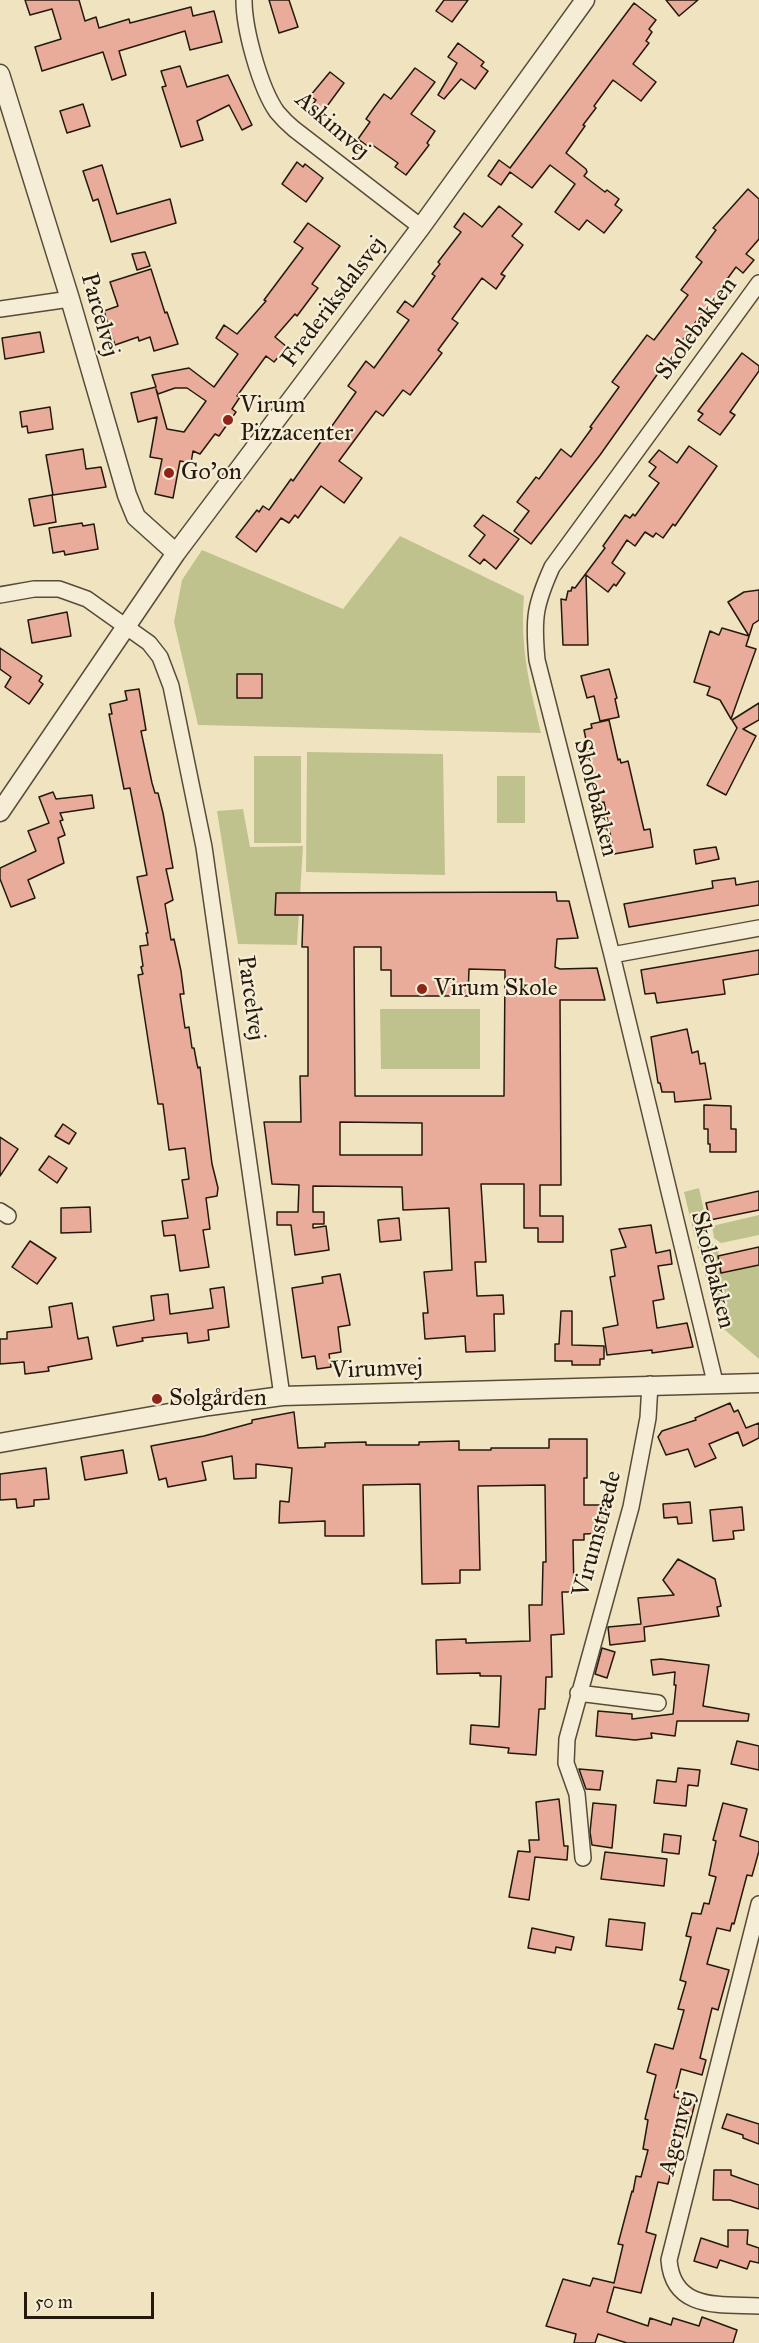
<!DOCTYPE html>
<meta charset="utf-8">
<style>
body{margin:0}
#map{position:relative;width:759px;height:2343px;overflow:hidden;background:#f0e4c0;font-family:"IM FELL Great Primer",serif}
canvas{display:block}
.scale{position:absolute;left:24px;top:2292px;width:130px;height:27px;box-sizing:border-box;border:3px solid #24190c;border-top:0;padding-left:8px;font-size:18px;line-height:21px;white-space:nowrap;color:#24190c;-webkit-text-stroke:4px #f5edd6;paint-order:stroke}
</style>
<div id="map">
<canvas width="759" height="2343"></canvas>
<div class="scale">50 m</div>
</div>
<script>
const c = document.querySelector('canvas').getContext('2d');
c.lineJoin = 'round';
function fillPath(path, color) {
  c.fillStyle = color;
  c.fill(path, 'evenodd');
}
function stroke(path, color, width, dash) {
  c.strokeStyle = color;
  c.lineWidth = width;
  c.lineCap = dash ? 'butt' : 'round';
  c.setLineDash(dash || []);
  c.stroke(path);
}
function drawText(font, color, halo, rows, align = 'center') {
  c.font = font + ' "IM FELL Great Primer",serif';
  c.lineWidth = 4.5;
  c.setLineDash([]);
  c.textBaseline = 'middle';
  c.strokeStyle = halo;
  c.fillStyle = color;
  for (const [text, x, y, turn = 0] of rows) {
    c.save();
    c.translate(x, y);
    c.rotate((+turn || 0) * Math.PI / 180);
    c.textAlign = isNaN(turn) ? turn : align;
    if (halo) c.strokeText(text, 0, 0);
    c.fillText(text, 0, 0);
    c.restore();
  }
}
fillPath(new Path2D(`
 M400,536L524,596C520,647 529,683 541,733L198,725L174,622L182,580L202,550L343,609Z
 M307,752L443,754L445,875L306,872Z
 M254,756H301V843H254Z
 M497,776H525V823H497Z
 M243,809L250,847L303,846L297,945L238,944L217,811Z
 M380,1009H480V1069H381Z
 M699,1188L709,1234L695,1238L684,1192Z
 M759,1215V1235L721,1243L714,1238L712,1226Z
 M710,1241L719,1250L718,1256L721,1273L759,1265V1359L719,1325L697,1245Z`), '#c0c28e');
const building = new Path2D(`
 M25,0H79L85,21L96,17L99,28L129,19L130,23L191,7L193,16L214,11L222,42L190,50L185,31L119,51L126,75L112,80L103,52L42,71L35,47L61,39L52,9L30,15Z
 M269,0H289L298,27L279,33Z
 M444,0H468L452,22L436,11Z
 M666,0H698L679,16Z
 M634,3L656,20L649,29L652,32L646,41L649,43L633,64L656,82L641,101L613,80L594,106L596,108L583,125L585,126L566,153L586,169L587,172L584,176L605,192L607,190L619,199L615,205L622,210L604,233L587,220L579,230L555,212L575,184L550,165L532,188L510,172L501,185L488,176L499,160L510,168Z
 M458,43L484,62L481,66L488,71L475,89L461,79L444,99L438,95L457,63L448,57Z
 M180,66L187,87L228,75L252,125L242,130L229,105L197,121L203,140L181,147L162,87L166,86L161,71Z
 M415,68L435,82L411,114L435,131L427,143L429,145L406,175L395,167L398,163L371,144L369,147L358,139L370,122L366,119L373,109L384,94L391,99Z
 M330,72L344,83L322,113L312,105L316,100L310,96Z
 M83,104L90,126L67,133L60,111Z
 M297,162L303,167L305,164L323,178L306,202L282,184Z
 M102,165L117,214L170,199L176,223L111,242L98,199L93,201L83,171Z
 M748,189L759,199V239L746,254L754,260L743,273L736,267L673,353L675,355L661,374L659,372L600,455L531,544L514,531L529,511L517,502L536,477L539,479L561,449L571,457L592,428L590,427L619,387L612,382L647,335L654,340L688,295L681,290L702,262L696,257L716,230L713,228Z
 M499,206L522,224L512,236L523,245L501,274L505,276L496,289L482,278L452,319L458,323L438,350L442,353L410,395L403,390L383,416L376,411L339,461L362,478L344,503L321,486L298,518L295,515L289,523L281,518L256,552L236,537L257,510L259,512L263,506L269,510L291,479L293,481L356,392L348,386L366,361L374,368L409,320L397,312L405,301L413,307L435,276L432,274L440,264L438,262L461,232L454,227L464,213L482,227Z
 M308,223L340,246L312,284L318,288L297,316L295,314L275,337L287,347L274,362L266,356L237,396L240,397L232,409L236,412L219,436L215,434L200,454L193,451L191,463L180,461L173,498L155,494L162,459L150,457L157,417L138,422L131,393L156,387L152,375L189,368L214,387L238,354L216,338L224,325L237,334L266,301L264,300L303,248L294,242ZM175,388H187L206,401L184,432L167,429L156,389L158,394Z
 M145,252L150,266L137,270L132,254Z
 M151,269L165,313L167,312L178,344L154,351L150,337L139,341L138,337L115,345L104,311L118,306L110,282Z
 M40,332L44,352L5,359L2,338Z
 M742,353L759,366V371L730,412L735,415L720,435L698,420L703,414L698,411Z
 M50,407L53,429L28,433L27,426L22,427L20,412Z
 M689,446L717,466L675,526L673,524L663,538L656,533L653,537L645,532L635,546L627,540L612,563L625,573L616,586L614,584L608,592L586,575L588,645H563L561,599L566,600L568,591H571L572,587L575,588L605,548L603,546L625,515L630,518L633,514L635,516L659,483L649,476L656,467L649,462L659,450L677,463Z
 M83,449L86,469L101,467L106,487L53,495L46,455Z
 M52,495L56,522L34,526L29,499Z
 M483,515L519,539L496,569L484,559L480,564L469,556L485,535L474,526Z
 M82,523L83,526L94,524L98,549L65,555L64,551L53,553L49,528Z
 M759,590V620L753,624L746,646L756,649L731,719L720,700L707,695L710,687L694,682L710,631L719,635L722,628L749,636L728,602L744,592Z
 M67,612L71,636L32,643L28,620Z
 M0,648L42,676L39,681L43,684L29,704L5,687L11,677L0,669Z
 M609,669L617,698L615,699L619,717L600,721L594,696L587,698L581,676Z
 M237,674H262V698H237Z
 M139,689L146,730L141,731L152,783L155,793H158L163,813L173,868L166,869L173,900L165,904L171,940L174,939L181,971L184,994H180L185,1028L189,1027L192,1048H194L197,1064L198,1068L200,1067L212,1164L218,1188L217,1196L206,1198L210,1229L203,1230L209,1267L180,1271L175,1235L164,1236L162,1221L188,1218L182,1180L189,1179L185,1148L169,1150L163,1104H158L138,975L143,974L141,967L143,966L140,946L148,945L146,933H148L137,877L147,875L130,788L124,789L109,714H112L110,704L127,700L125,691Z
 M759,703V720L743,729L756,736L726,795L707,785L737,728L732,720Z
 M609,720L618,760L620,759L621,763L628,761L644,830L650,829L653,847L614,854L604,802L599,803L584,730L592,728L591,724Z
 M53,792L56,799L92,795L94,808L60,813L63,820L60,821L65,835L58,838L64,863L28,880L35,898L11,907L0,879V868L36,851L28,831L49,823L39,797Z
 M716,847L719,859L696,864L694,850Z
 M735,878L736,885L759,881V905L629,927L624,904L713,888L712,881Z
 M556,892L557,901H569L578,938L557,939L555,967L560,969L597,968L605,1000H560L561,1185H540V1216H563V1242H538V1228H524V1184H481L486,1262H475L477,1296L503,1295L504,1314H494L495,1351L466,1352L465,1336L425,1339L423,1313H428L424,1272L452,1270L449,1208L403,1210L402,1187L313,1186V1212H324V1224H313V1228L326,1226L329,1250L295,1255L291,1225H277V1212H298L299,1185L272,1184L264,1122H301L300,1076H308V947H302L303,915H275L276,893ZM354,947H381V970H391V996H468L469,969L505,970L504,1096H355ZM340,1122L422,1123V1155H340Z
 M759,950V974L723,980L725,994L657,1003L655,993L645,994L641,970Z
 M687,1029L692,1053L698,1051L700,1064L705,1063L711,1099L675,1102L674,1092H662L660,1083H658L651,1037Z
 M704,1105L731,1106V1129H736V1152H710V1144H708V1129H704Z
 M63,1124L76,1133L69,1144L55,1136Z
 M0,1137L18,1149L0,1176Z
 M49,1156L67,1168L57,1183L39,1170Z
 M759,1191V1210L710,1220L706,1203Z
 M90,1207L91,1232L61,1233V1208Z
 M399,1218L401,1240L380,1242L378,1220Z
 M651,1225L656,1253L670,1250L672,1264L658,1266L664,1299L653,1301L657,1328L687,1323L693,1347L652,1353V1350L607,1355L603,1328L618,1325L610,1277L615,1276L611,1250L626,1247L619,1229Z
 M30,1241L56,1258L37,1284L12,1267Z
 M759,1247V1265L721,1273L718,1256Z
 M340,1274L350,1325L338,1327L341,1352L329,1354L331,1367L317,1369L315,1356L302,1358L292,1288L323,1283L322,1277Z
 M224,1287L229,1327L208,1330L209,1340L188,1343L187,1333L142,1338L143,1341L117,1346L113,1327L154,1320L151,1296L168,1294L170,1314L213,1308L210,1289Z
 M72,1303L78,1339L88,1337L92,1359L48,1367L49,1371L25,1374L24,1362L0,1364V1339H7V1332L52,1327L49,1307Z
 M561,1311H572V1345L604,1346V1359H600V1365H572V1361H555V1344H559Z
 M730,1403L734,1412L738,1410L746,1428L759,1423V1438L743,1446L738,1432L709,1444L716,1458L695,1467L688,1449L666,1455L658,1437L662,1431L696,1420L695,1418Z
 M294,1412L298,1448L325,1447V1443L366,1442V1445H419V1442L459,1441V1450H491V1448H549V1439H587V1478H584V1505H604L606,1508V1533L584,1534V1540H573L574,1592H562L564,1634L551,1635L552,1677H546L545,1709H539L536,1755L508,1753L509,1748L470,1744L471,1725L499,1727L501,1676H480V1673L437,1674L436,1640L466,1639V1643L530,1641L529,1605H542L543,1562H546L545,1485L478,1486L480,1570H460V1583L422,1584L420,1484L363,1485L364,1536H325V1521L279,1523L280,1501L289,1502L292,1468L256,1464V1478L234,1479L232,1456L202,1462L206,1480L168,1487L166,1478L159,1480L151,1446L204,1436L252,1423V1420Z
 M123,1450L127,1473L85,1480L81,1457Z
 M46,1468L49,1499L34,1500V1506L17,1508L16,1499L0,1500V1474Z
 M690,1502L692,1523L678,1524L677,1517L664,1518L663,1504Z
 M742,1507L744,1530L733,1531L734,1539L713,1541L710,1510Z
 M678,1559L715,1579L721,1606L717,1607L719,1616L644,1627L645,1641L610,1645L608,1627L641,1624L638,1598L674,1595L663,1580Z
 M602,1648L615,1652L607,1678L595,1674Z
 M661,1659L709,1665L703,1706L749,1714L748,1721H677L675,1736L651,1733L652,1738L635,1740L596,1736L598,1711L632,1714V1719L673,1714L676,1685H674L675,1672L653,1675L651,1660Z
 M737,1741L759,1746V1770L731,1764Z
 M678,1768L700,1770L698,1786L688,1785L686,1806L654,1803L657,1780L676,1782Z
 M579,1769L603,1771L600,1790L586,1789Z
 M559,1799L564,1846H568L567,1860L535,1857L529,1900L509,1897L518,1851L530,1852L529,1840H539L536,1802Z
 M593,1803L616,1805L612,1848L592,1845L590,1832Z
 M723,1803L747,1809L740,1836L759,1842V1851L752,1876L747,1875L734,1924L732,1923L730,1931L717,1928L707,1964L729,1970L718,2010L712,2008L700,2058L706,2060L702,2075L681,2069L674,2097L695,2103L686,2137L680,2136L668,2184L658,2182L646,2232L656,2235L641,2293L614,2287L607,2312L648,2326L650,2318L671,2325L673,2318L699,2326L702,2317L737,2330L733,2343H627L598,2334L595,2343H574L576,2334L546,2326L563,2279L590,2286L593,2278L614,2283L623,2245L618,2244L632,2191L633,2192L636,2176L641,2177L648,2150L643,2149L648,2120L645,2119L656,2075L647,2072L655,2044L673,2049L684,2010L678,2009L686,1982L680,1980L691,1937L686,1936L692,1913L701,1914L704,1903L709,1904L716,1877L709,1875L716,1841L713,1840Z
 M664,1834L681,1836L679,1854L662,1852Z
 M605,1852L667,1859L664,1886L601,1879Z
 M609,1919L645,1923L642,1950L606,1946Z
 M532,1928L574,1937L571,1950L556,1947L555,1953L528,1948Z
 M727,2114L759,2124V2144L743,2138V2135L722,2128Z
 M714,2170H731V2175L759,2185V2209L730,2200H713Z
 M728,2230H748L747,2244L759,2248V2263L750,2261L747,2269L720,2260L717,2268L694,2261L701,2238L728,2247Z`);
fillPath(building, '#e9ab9a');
stroke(building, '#24190c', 1.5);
const minor = new Path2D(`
 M244,0C244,29 260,88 277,112C282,118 288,124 294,129L421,227
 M0,309L70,299
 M0,595L34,589H59L87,599L149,643L160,657L171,686L204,847L282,1396
 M612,955L759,928
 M0,1211L8,1216
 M715,1382L612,955L537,660C533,618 535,605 552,567L759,283
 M578,1693L658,1703
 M583,1858L577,1794L566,1763L567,1739L631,1507L648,1418L650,1384
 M759,1904L669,2260C673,2311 720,2304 759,2306`);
const tertiary = new Path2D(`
 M0,74L70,299L127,495L136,517L176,553
 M0,812L176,553L421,227L585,0
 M0,1443L209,1406L282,1396L759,1383`);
stroke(minor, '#574c39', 18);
stroke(tertiary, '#574c39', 21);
stroke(minor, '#f5edd6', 15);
stroke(tertiary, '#f5edd6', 18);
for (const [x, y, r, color] of [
 [228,420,6,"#8f2418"],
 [169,473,6,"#8f2418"],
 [422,989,6,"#8f2418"],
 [157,1399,6,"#8f2418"]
]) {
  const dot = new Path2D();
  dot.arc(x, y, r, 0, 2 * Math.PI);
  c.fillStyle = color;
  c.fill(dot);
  stroke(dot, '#f5edd6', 2);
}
drawText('24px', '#24190c', '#f5edd6', [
 ["Askimvej",332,126,41],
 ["Frederiksdalsvej",334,302,-53],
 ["Parcelvej",99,315,74],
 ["Skolebakken",697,329,-54],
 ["Skolebakken",595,798,76],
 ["Parcelvej",250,998,82],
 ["Skolebakken",712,1270,76],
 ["Virumvej",377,1370,-2],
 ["Virumstræde",598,1534,-75],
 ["Agernvej",678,2133,-76]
]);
drawText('24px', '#24190c', '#f5edd6', [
 ["Virum",240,406],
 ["Pizzacenter",240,434],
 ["Go'on",181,473],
 ["Virum Skole",434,989],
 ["Solgården",169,1399]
], 'left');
</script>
